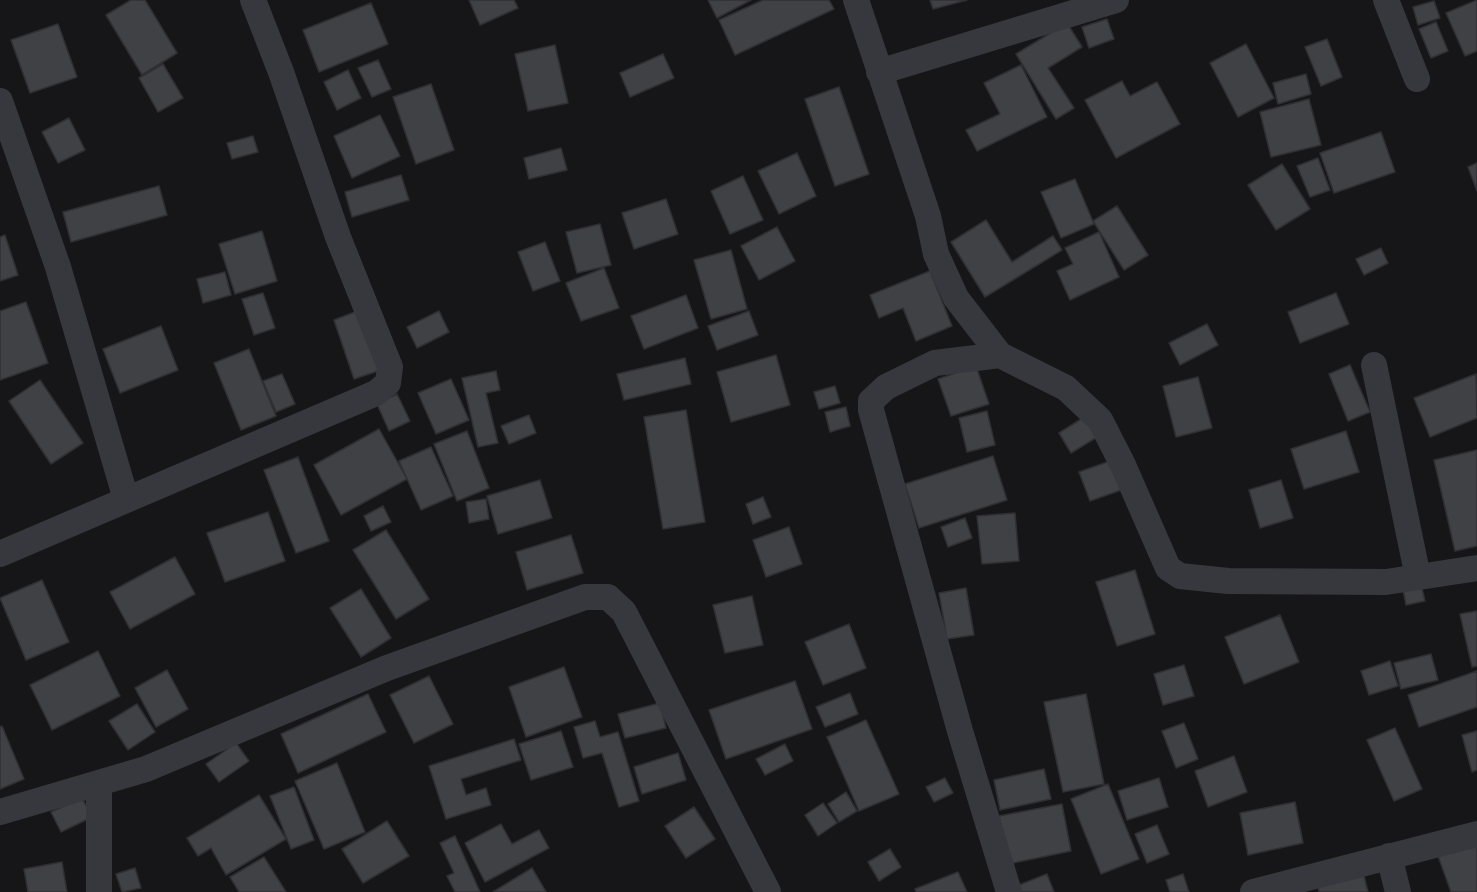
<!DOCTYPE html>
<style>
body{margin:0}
canvas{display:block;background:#161618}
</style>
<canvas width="1477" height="892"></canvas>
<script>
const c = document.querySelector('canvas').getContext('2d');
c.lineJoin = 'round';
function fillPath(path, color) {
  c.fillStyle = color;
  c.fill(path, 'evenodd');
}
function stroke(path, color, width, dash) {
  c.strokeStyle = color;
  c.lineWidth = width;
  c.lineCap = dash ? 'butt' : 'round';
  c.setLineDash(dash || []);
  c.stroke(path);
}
const building = new Path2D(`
 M131,0H145L177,53L142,75L106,15Z
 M469,0H514L518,8L480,25Z
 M708,0H751L717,18Z
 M763,0H829L834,9L735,55L719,20Z
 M930,0H967L933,9Z
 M1477,0V51L1465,56L1446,13Z
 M1434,1L1440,18L1418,25L1413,7Z
 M371,3L388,44L319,72L303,30Z
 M1107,19L1114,39L1089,48L1082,27Z
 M1436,22L1448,51L1431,58L1419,29Z
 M1067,23L1082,47L1048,68L1074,108L1056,119L1016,54Z
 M58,24L77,77L30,93L11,40Z
 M1327,39L1342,77L1321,86L1305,47Z
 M1246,44L1274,98L1238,117L1210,63Z
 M555,45L568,103L528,111L515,54Z
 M663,54L674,78L630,97L620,73Z
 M378,60L391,89L372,97L358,68Z
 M163,64L183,98L158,112L139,78Z
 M1021,65L1047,117L977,151L966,130L1000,114L984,83Z
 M348,70L361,98L337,110L324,82Z
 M1306,74L1311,94L1278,104L1273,83Z
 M1122,81L1130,96L1157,82L1180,124L1116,158L1085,100Z
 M431,84L454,150L416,164L393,97Z
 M839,87L869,174L835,186L805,99Z
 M1309,99L1321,145L1271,157L1260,112Z
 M380,115L400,156L352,178L334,136Z
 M69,118L85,150L58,163L42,132Z
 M1381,132L1395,172L1334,193L1320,153Z
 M253,136L258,152L232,159L227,143Z
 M561,148L567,170L529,179L524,158Z
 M797,153L816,196L779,214L758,171Z
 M1318,158L1330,190L1310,197L1297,166Z
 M1477,163V191L1468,167Z
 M1282,164L1310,209L1276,230L1248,185Z
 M401,175L409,200L352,217L345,192Z
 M743,176L763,220L730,234L711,191Z
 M1075,179L1094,224L1061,238L1041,192Z
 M159,186L167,215L71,242L63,212Z
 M666,199L678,234L634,249L622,213Z
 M1117,206L1148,255L1124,270L1093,221Z
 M986,220L1012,262L1053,236L1062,250L985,297L951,242Z
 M600,224L611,265L577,273L566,232Z
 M777,227L795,261L759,280L741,246Z
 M262,231L277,281L235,294L219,244Z
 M1099,232L1119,277L1070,300L1057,271L1073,264L1065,248Z
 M5,235L18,275L0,281V237Z
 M545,242L560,281L533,291L518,252Z
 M1381,248L1388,263L1364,275L1356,259Z
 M731,250L747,309L711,319L694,260Z
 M604,268L619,308L581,321L566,283Z
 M930,271L952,326L916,341L903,308L879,318L870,295Z
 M225,272L231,295L203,303L197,279Z
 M263,293L275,328L254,335L242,299Z
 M1336,293L1349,324L1300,343L1288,312Z
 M686,295L698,328L644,349L631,316Z
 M26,302L48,363L0,380V311Z
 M360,310L381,370L354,379L334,320Z
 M439,311L449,332L417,348L407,327Z
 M749,311L758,335L717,350L708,326Z
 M1207,324L1218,345L1180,365L1169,343Z
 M161,326L178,370L120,393L103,349Z
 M249,349L276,416L241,430L214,363Z
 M776,355L790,405L731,422L717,372Z
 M685,358L691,384L624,400L617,374Z
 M1350,365L1370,412L1348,421L1329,374Z
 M976,366L989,404L951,416L938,379Z
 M496,371L500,390L486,393L498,443L478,447L462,378Z
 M282,374L295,404L276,412L263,381Z
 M1476,374L1477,418L1430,437L1414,398Z
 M1198,377L1212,428L1176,437L1163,386Z
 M451,379L469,420L436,434L418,393Z
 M40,380L83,443L51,464L9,401Z
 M835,386L840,403L819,409L814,392Z
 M397,394L410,421L389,431L377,404Z
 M846,407L850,426L830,432L825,412Z
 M686,410L705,522L663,529L644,417Z
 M987,411L995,445L967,452L959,418Z
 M1089,414L1102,434L1071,453L1059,433Z
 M529,415L536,433L509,444L501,426Z
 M379,429L407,479L341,515L314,465Z
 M467,431L489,488L457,501L434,444Z
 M1346,431L1359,472L1304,489L1291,449Z
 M431,447L453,496L421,510L399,461Z
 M1477,450V546L1455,551L1434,460Z
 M993,456L1007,500L919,528L905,484Z
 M298,457L329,541L296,553L264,470Z
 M1113,460L1124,489L1090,501L1079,472Z
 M540,480L552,518L498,534L487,496Z
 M1281,480L1293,518L1260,528L1249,490Z
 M763,497L771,517L753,524L746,504Z
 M486,499L489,519L469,523L466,502Z
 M383,506L391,522L371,531L364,516Z
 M268,512L285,561L225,582L207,533Z
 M1015,513L1019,561L982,564L977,516Z
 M965,518L972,538L948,547L941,527Z
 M789,527L802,564L766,577L753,540Z
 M386,530L429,599L396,619L353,550Z
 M571,535L583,573L527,590L516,552Z
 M175,557L195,594L130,629L110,592Z
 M1135,570L1155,634L1117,646L1096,582Z
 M42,580L69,642L26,660L0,598Z
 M1420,580L1425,601L1406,605L1402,584Z
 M966,588L974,635L947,639L939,593Z
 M361,589L391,638L361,657L330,608Z
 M752,596L763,645L725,653L713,605Z
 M1477,611V666L1472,667L1460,614Z
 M1280,615L1299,662L1244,684L1225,637Z
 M849,624L866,668L823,685L805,642Z
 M98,651L120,696L52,730L30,685Z
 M1431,654L1438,680L1401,689L1394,663Z
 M1390,661L1398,686L1369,695L1361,671Z
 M1184,665L1194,696L1163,705L1154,674Z
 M564,667L582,717L526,737L509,687Z
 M167,670L188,709L156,727L135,688Z
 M1477,671V707L1419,727L1408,695Z
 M429,676L453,724L414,743L390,695Z
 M795,681L812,729L726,759L709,710Z
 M850,693L858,714L825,727L816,707Z
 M368,694L386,732L298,773L281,734Z
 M1086,694L1104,784L1063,792L1044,702Z
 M660,703L666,728L625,738L618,714Z
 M137,704L155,732L128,750L109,721Z
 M866,720L899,794L859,811L827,737Z
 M595,721L600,737L618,732L639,801L619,807L602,753L583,758L574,727Z
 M1184,723L1198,759L1176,768L1162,731Z
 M2,726L24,779L0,789V727Z
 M1395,728L1422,789L1394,801L1367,740Z
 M561,731L573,767L531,780L519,744Z
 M1477,731V770L1472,772L1462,735Z
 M514,739L521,760L461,779L466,795L486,788L491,805L446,819L429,766Z
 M236,743L249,761L219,782L206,764Z
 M785,744L793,761L765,775L756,759Z
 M678,753L686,780L642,794L634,767Z
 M1234,756L1247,792L1208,807L1195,771Z
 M337,763L365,832L324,849L295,781Z
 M1044,769L1051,799L1000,810L994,780Z
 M945,778L953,793L934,802L926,787Z
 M1159,778L1168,807L1127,820L1118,791Z
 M1108,784L1139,859L1101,874L1071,799Z
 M294,787L314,840L291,849L270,796Z
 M846,792L857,811L839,822L828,804Z
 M259,795L286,839L226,875L211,848L198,856L187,838Z
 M82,798L92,817L61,832L51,812Z
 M1295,802L1303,843L1248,855L1240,813Z
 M823,803L837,823L818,836L805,815Z
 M1062,804L1071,851L1008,864L999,816Z
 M694,807L715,839L686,858L665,826Z
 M387,821L409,856L363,883L342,849Z
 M501,824L512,844L539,830L549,848L485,882L465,843Z
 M1157,825L1169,854L1147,863L1135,834Z
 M455,836L480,892H455L447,876L454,873L440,843Z
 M1477,841V892H1451L1438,856Z
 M890,849L901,867L879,881L868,862Z
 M264,857L286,892H239L230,877Z
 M62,862L67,892H28L24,869Z
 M135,868L141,888L122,892L116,874Z
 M532,868L546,892H493Z
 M958,872L967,892H916L915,889Z
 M1047,874L1054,892H1016L1014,887Z
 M1183,874L1189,892H1170L1166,880Z
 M1364,876L1368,892H1319L1318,887Z`);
fillPath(building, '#404145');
stroke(building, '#303034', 1.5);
stroke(new Path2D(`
 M856,0L928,216L936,254L956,298L1000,355L1066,388L1100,420L1123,465L1168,568L1180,576L1228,581L1386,582L1477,568
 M1386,0L1417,79
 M879,72L1116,0
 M0,101L58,267L126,499
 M1000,355L935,363L886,387L871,401V410L960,731L1009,892
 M1374,365L1418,577
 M0,554L376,393L388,383L390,367L338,237L281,72L253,0
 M0,812L146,769L387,668L585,597H608L624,612L768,892
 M1389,856L1398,892
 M99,892V784
 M1253,892L1477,834`), '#37383d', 26);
</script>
